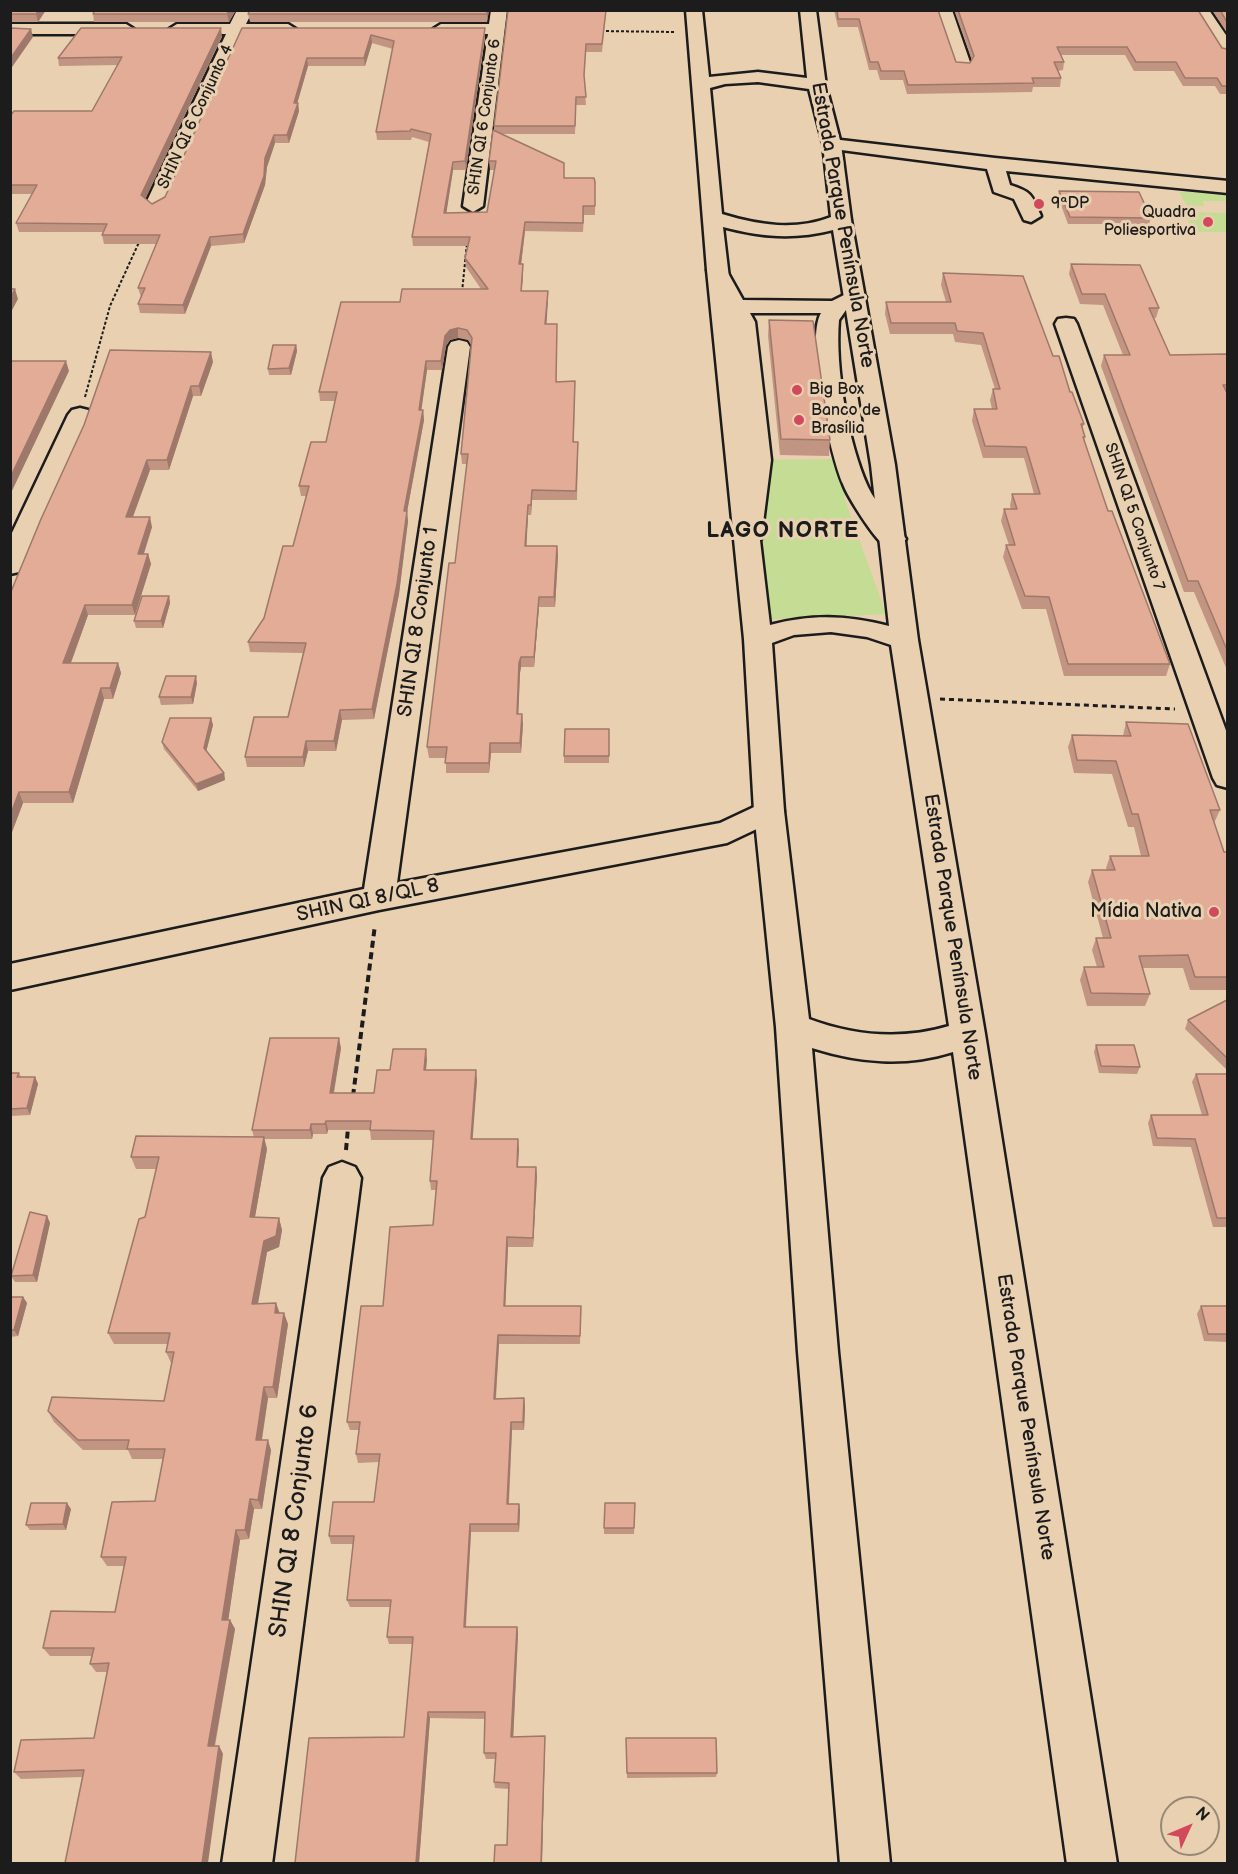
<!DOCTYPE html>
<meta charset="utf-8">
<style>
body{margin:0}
#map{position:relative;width:1238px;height:1874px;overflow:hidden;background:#e8d0b1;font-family:"Balsamiq Sans",sans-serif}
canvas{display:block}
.frame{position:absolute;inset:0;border:12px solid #1c1c1c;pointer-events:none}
.north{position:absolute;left:1160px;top:1796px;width:60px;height:60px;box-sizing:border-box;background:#e8d0b1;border:2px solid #968875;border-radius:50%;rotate:46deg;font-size:16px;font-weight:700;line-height:24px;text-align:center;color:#1c1c1c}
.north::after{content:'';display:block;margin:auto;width:21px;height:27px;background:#d1495b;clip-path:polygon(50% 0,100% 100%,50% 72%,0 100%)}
</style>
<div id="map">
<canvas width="1238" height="1874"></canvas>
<div class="frame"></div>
<div class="north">N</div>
</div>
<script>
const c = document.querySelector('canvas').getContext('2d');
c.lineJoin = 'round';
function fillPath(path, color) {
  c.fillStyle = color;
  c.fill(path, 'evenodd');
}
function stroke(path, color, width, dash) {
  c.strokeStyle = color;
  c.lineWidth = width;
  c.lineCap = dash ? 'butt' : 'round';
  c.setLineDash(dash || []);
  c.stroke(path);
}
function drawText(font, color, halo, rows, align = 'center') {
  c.font = font + ' "Balsamiq Sans",sans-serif';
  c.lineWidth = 6;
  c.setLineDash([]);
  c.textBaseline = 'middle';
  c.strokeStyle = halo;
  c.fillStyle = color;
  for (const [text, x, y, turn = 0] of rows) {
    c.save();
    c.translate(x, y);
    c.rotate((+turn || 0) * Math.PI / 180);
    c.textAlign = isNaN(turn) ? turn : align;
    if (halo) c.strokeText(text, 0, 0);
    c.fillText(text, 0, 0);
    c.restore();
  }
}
fillPath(new Path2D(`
 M1179,192L1225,193L1227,201H1203L1204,206H1187Z
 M1184,212L1227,213V232H1193Z
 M839,459L849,495L844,497L886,614L762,620L759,460Z`), '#c4dc93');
const minor = new Path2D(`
 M237,10L252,12L246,24H288L296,29L288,34H242L165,205L162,209H148L145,205L226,34H177L169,29L177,24H230Z
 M491,10H507L483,206L473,212L463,206L488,34H441L433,29L441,24H489Z
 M936,10H952L971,65L969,69H957L955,65Z
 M1193,10H1209L1228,38V56L1222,55Z
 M10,24H126L134,29L126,34H10Z
 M832,139L995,158L1228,181V193L1006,171L1010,185C1032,192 1032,195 1041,216L1031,222L1024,220L1014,199L994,192L987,169L826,148L823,144Z
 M717,264L724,266L743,300L832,301L848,293H862L866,297L846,310L839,320C835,368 848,443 868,487C877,506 894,521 906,539L902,544C896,546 890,548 884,545C874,538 847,496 843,484C830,454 805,340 821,313H750L755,322L771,460L761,539L757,544L748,547L739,544L735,539L747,460L733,322L707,270L710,266Z
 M1066,318L1074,319L1077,324L1228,736V788L1217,785L1213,778L1055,324L1058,319Z
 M459,340L467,342L470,347L397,883L720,823L769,800L780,804L784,811L780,818L727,843L379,910L10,990V964L364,889L448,347L451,342Z
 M80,408L88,410L92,415L23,566L19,572L10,574V537L68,415L72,410Z
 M342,1162L355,1167L361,1178L272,1864H222L323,1178L329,1167Z`);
const major = new Path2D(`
 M686,10H702L709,77L758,72L807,78L800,10H816L826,86L841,144L851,220L895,465L918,640L985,1034L1117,1864H1067L953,1052C905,1067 860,1063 812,1048L838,1352L890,1864H840L798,1352L776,1027L754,811L744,639L707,270ZM758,82L809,89L823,144L831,217C795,231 758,225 722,214L710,88L725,84ZM723,227C761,237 794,240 833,230L871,465L889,626C847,615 811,614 770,625ZM831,632L867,637L891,645L949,1026C902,1040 855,1036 809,1019L784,811L772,643L794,635Z`);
stroke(minor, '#1c1c1c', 5);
stroke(major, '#1c1c1c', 5);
stroke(new Path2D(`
 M601,31L675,32
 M462,292L467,243
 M85,397L110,306L140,240`), '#1c1c1c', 2, [3, 2]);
stroke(new Path2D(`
 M940,699L1175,709`), '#1c1c1c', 3, [5, 4]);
stroke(new Path2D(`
 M353,1096L375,925
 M346,1150L348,1128`), '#1c1c1c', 4, [7, 4.5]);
fillPath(minor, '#e8d0b1');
fillPath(major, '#e8d0b1');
fillPath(new Path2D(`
 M10,10H46L38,22H10Z
 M95,10H236L229,22H94L93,14Z
 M250,10H489L487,22H250L248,14Z
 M508,10H616V12H606L602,52H586L584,79L586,105H576L575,134H502L564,178L595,182V215H584L583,232L525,231L521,264H523V273L522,291H548L546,324L557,382L575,381L574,442L578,451L577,500H532L531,515H528L526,546H557L558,556L555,607H539L534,667H521L520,673L518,714L523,724L521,753H491L489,773H446V758H429L427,747L455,563L467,464H462L461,454L471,345L468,340L458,338L450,340L446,346L442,370H427L421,410H423L424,420L407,512L408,521L399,594L374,719L342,720L336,751H308L304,767H247L245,757L288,717L303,653L250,652L248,642L264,618L293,546L306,496H301L299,486L326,442L335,401H320L319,392L400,302L481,289L466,267L465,258L468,246H413L412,237L429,142L412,137L411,140H377L376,132L393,49L372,43L365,66H308L297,103H298L299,111L289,143H275L267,167L265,185L244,243L211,246L185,314L140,313L138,304L141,297L138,288L156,244H104L102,235L103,232H19L16,223L32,194H10V116L92,111L117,65L59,66L58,58L222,36L145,199L152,204L165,197L242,28H485V36L466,170H453L446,213L487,212L495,170H490L489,161L494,131V126Z
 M834,10H938L956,62L970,63L972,60L954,10H1198L1222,48L1227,49V94H1220L1215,86H1183L1174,71H1134L1125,55H1061L1064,62L1063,70L1058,71L1061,78L1060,87H1033L1032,92L907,94L903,80H880L877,70H869L858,27H838Z
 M1212,10H1227V33Z
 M1059,191L1151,218L1149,224H1068L1058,197Z
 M1071,264L1159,308L1156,318H1154L1170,355L1227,354V670L1194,592H1184L1101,366L1104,355H1123L1103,305L1080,304L1069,274Z
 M943,273L1053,356L1084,424L1082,429L1085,437L1084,441L1108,511L1170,664L1166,676H1064L1046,609H1022L1003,557L1006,545H1009L1001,521L1004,509H1011L1010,506L1012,494H1034L1024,458H983L972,421L974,409H992L990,400L993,389H995L981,345L955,342L953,334H890L885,314L886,302H946L941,285Z
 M769,320L830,440L829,456L780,455L768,336Z
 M296,345L297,351L291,375H269L268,369Z
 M213,362L201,396H193L169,470H150L133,517L152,527L144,554H148L151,564L135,615H88L71,663H118L121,673L113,699H104L73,803H23L12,832H10V594Z
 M169,596L170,603L163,628H136L134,621Z
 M197,683L193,704L161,705L159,697Z
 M211,718L213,725L206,752L224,773L225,780L198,791L164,749L162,742Z
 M1126,722L1220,810L1214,823L1224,852H1227V990H1190L1183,968H1143L1150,994L1145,1006H1087L1080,980L1084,967H1097L1092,950L1096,938H1103L1088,882L1092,870H1107L1106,868L1110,856H1141L1134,827H1128L1112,774L1074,773L1068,747L1072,735L1123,736Z
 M609,729V763H564V756Z
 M1227,1000V1070L1185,1029L1188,1020Z
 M1096,1045L1140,1067L1137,1074L1099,1073L1094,1052Z
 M341,1048L334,1093H374L390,1070L427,1059L426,1070L477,1080L472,1139L519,1149L518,1167L537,1176L533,1247H508L505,1306H581L580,1344H499L496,1399L524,1398L525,1407L524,1430H512L509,1504H519L520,1511L519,1532H471L466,1627H517L518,1634L513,1737L545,1736V1743L542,1863H494L507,1845L509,1789L495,1788L494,1782L495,1759H486L484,1753L485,1719L430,1718L419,1863H295L404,1737L413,1644H389L387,1637L390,1607H350L347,1600L353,1544H331L329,1536L374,1502L379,1462L358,1463L356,1454L359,1430H350L347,1422L383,1306L433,1225L436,1190H431L430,1181L434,1140H371L370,1130H328L327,1134H313L312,1139H264L267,1149L255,1217L279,1218L282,1230L279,1247L267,1252L258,1304L276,1303L279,1313L288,1324L277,1398H268L262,1440L271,1450L262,1509H254L249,1539L240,1540L228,1620H230L235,1629L215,1746H219L223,1754L82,1777L21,1779L14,1772L94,1738L107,1672H96L90,1664L92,1656H50L43,1648L115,1612L124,1566H107L101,1557L155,1501L163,1459H132L128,1450H83L54,1422L48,1411L164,1401L172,1363H171L166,1352L168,1344H114L108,1333L145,1217L156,1169H136L131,1157L254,1137L252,1130Z
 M10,1073H19L21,1077H35L38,1084L30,1115L10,1116Z
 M1196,1074H1227V1227H1213L1191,1147L1153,1146L1148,1123L1151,1115H1202L1192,1082Z
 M47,1216L50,1223L37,1282H15L11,1276Z
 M10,1297H23L27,1303L18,1336L10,1337Z
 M1201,1306H1227V1342L1204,1341L1197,1314Z
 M635,1503L634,1534H604V1528Z
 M71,1509L66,1530H30L26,1525Z
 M626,1738L717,1773L716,1777L627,1778Z`), '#c29482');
fillPath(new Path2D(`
 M39,10H46L38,22L36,14Z
 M229,10H236L229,22L227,14Z
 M487,10H489L487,22Z
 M221,28L222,36L143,204L141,195Z
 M485,28V36L466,170L465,161Z
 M31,29L33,37L10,70V59Z
 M371,35L372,43L365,66L364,58Z
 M307,58L308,66L295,111L294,103Z
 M298,103L299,111L289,143L287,135Z
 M274,135L275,143L267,167L265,185L244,243L243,234L265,158Z
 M453,162V170L445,222L444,213Z
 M525,222V231L520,273L519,264Z
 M210,237L211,246L185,314L183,305Z
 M523,264V273L521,300V291Z
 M15,289L18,299L10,314V298Z
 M548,291V300L546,333L545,324Z
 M458,328V338L450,340L446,346L442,370L441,361L445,336L450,330Z
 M296,345L297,351L291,375L289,368Z
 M211,352L213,362L201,396L199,386Z
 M66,361L69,371L10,495V478Z
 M426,361L427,370L420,420L419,410Z
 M191,386L193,396L169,470L167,460Z
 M423,410L424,420L407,512L408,521L399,594L374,719L372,709L404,511Z
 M147,460L150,470L129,527L126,517Z
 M532,490V500L531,515V505Z
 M528,505V515L526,556L525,546Z
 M150,517L152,527L140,565L138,554Z
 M557,546L558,556L555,607L554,597Z
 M148,554L151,564L135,615L132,605Z
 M169,596L170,603L163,628L161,621Z
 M539,597V607L534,667V657Z
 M85,605L88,615L67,673L63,663Z
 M521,657V667L520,673L518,724L517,714L519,663Z
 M118,663L121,673L113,699L110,688Z
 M196,676L197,683L193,704L191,697Z
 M101,688L104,699L73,803L69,792Z
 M340,710L342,720L336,751L334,741Z
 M522,714L523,724L521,753L520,743Z
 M211,718L213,725L205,756L204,748Z
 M306,741L308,751L304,767L303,757Z
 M490,743L491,753L489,773V763Z
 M224,773L225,780L198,791L196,784Z
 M19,792L23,803L12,832L10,827V816Z
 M339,1038L341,1048L332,1102L330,1093Z
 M426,1049L427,1059L425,1079L424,1070Z
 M476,1070L477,1080L472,1148L471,1139Z
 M35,1077L38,1084L30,1115L27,1108Z
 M326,1121L328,1130L327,1134L325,1124Z
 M311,1124L313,1134L312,1139L310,1130Z
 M264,1137L267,1149L253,1228L250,1217Z
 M518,1139L519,1149L517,1176V1167Z
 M536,1167L537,1176L533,1247V1238Z
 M47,1216L50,1223L37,1282L33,1275Z
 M279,1218L282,1230L279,1247L267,1252L256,1314L252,1304L264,1241Z
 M507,1237L508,1247L505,1315L504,1306Z
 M23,1297L27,1303L18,1336L14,1330Z
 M276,1303L280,1314L275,1313Z
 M284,1313L288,1324L277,1398L273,1387Z
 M498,1335L499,1344L495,1407L494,1399Z
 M264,1387L268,1398L260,1450L256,1440Z
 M524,1398L525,1407L524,1430L523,1422Z
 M511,1422L512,1430L508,1511L507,1504Z
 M268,1440L271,1450L262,1509L258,1500Z
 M250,1499L254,1509L249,1539L245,1530Z
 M67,1503L71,1509L66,1530L63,1524Z
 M519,1504L520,1511L519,1532L518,1524Z
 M470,1524L471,1532L465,1634L464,1627Z
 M236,1530L240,1540L227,1629L222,1620Z
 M230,1620L235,1629L213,1754L208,1746Z
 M517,1627L518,1634L513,1743L511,1737Z
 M428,1712L430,1718L419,1863H416Z
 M545,1736V1743L542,1863H541Z
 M219,1746L223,1754L208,1863H202Z`), '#9e786a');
const building = new Path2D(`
 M10,10H39L36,14H10Z
 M95,10H229L227,14H93Z
 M250,10H487V14H248Z
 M508,10H606L602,44H586L584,75L586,97H576L575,126H494Z
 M837,10H938L956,62L970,63L974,56L958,10H1198L1222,48L1227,49V86H1222L1217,78H1185L1176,62H1136L1127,47H1057L1064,62H1054L1061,78H1032L1034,83L908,85L904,71H881L878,62H870L859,19H838Z
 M1220,10H1227V22Z
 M10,28L31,29L10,59Z
 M81,28H221L141,195L152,204L165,197L242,28H485L465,161L453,162L444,213L487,212L496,161H489L493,130L564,163V178H594L595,182V206H583V223L525,222L519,264H523L521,291H548L545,324H557L556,382L575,381L573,442H578L576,491L532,490L531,505H528L525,546H557L554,597H539L534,657H521L519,663L517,714H522L520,743H490L489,763H445L447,747H427L449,563H455L468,454H461L472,338L467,330L458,328L450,330L445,336L441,361H426L419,410H423L404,511H407L397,584L372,709L340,710L334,741H306L303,757H245L254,717H288L306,643L248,642L264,618L283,546H293L309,486H299L311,442H326L337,392H319L341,302H400L402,289H488L465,258L470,237H412L431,134L411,129L410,131L376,132L394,41L371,35L364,58H307L294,103H298L287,135H274L265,158L264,176L243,234L210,237L183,305L138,304L145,288H138L160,235H102L107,224L16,223L37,185H10V116L14,111H92L122,57L58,58Z
 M1059,191L1139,192L1151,218L1070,217Z
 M1071,264L1140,265L1159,308H1149L1170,355L1227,354V385H1223L1227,393V650L1198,581H1188L1104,355H1130L1105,294H1082Z
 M943,273L1023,276L1053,356H1059L1070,392H1072L1084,424H1081L1085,437H1083L1108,511H1112L1170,664H1068L1049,597L1025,596L1006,545H1015L1004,509H1017L1012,494H1040L1026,447L985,446L974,409H997L993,389H1000L983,333L957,331L955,323H891L886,302H951Z
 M10,289H15L10,298Z
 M769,320L813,321L830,440L781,439Z
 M273,345H296L289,368L268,369Z
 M110,350L211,352L199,386H191L167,460H147L126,517H150L138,554H148L132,605H85L63,663H118L110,688H101L69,792H19L10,816V594L41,519L84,425Z
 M10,361H66L10,478Z
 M142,596H169L161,621H134Z
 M166,676H196L191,697H159Z
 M170,718H211L204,748L224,773L196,784L162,742Z
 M1126,722L1188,724L1220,810H1210L1224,852H1227V977H1195L1188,955L1139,956L1150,994L1091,993L1084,967H1104L1096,938H1111L1092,870H1115L1110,856H1149L1138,814H1132L1116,761L1077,760L1072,735L1131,736Z
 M565,729H609V756H564Z
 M1227,1000V1058L1188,1020Z
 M270,1038H339L330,1093H374L377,1070H390L393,1049H426L424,1070H476L471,1139H518L517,1167H536L533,1238L507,1237L504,1306H581L580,1336L498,1335L494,1399L524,1398L523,1422H511L507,1504H519L518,1524H470L464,1627H517L511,1737L545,1736L541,1863H494L495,1845H507L509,1783L494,1782L496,1753H484L485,1712H428L416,1863H295L309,1738L404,1737L413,1637H387L391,1600H347L354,1536H329L333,1502H374L380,1454H356L360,1422H347L361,1306H383L390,1227L433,1225L437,1181H430L434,1131L370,1130L371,1121H326L325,1124H311L310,1130H252Z
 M1096,1045H1134L1140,1067L1101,1066Z
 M10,1073H19L17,1077H35L27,1108L10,1109Z
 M1196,1074H1227V1218H1217L1195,1139L1157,1138L1151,1115H1208Z
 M136,1136L264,1137L250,1217L279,1218L276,1236L264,1241L252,1304L276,1303L275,1313H284L273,1387H264L256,1440H268L258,1500L250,1499L245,1530H236L222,1620H230L208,1746H219L202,1863H65L84,1770L14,1772L21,1740L94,1738L109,1663L90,1664L94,1648H43L51,1611L115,1612L126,1557H101L112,1502L155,1501L165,1449H127L129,1440H78L48,1411L52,1397L164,1401L174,1352H166L170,1333H108L139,1219L145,1217L159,1157H131Z
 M30,1212L47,1216L33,1275L11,1276Z
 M10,1297H23L14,1330H10Z
 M1201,1306H1227V1334H1208Z
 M31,1503H67L63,1524L26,1525Z
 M605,1503H635L634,1528H604Z
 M626,1738H716L717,1773H627Z`);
fillPath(building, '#e2ac97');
stroke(building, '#9e786a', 1.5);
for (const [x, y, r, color] of [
 [1039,204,6,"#d1495b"],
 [1208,222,6,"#d1495b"],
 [797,390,6,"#d1495b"],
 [799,420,6,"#d1495b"],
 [1214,912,6,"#d1495b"]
]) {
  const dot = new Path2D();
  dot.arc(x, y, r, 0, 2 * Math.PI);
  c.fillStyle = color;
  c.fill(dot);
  stroke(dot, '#e8d0b1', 2);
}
drawText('16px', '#1c1c1c', '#e8d0b1', [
 ["SHIN QI 6 Conjunto 4",196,117,-65],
 ["SHIN QI 6 Conjunto 6",485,117,-82],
 ["SHIN QI 5 Conjunto 7",1134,517,71]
]);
drawText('16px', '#1c1c1c', '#e8d0b1', [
 ["9ªDP",1051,204],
 ["Quadra",1196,213,"right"],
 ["Poliesportiva",1196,231,"right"],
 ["Big Box",809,390],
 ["Banco de",811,411],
 ["Brasília",811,429]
], 'left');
drawText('20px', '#1c1c1c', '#e8d0b1', [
 ["Estrada Parque Península Norte",842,225,80],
 ["SHIN QI 8 Conjunto 1",419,622,-82],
 ["SHIN QI 8/QL 8",368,901,-12],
 ["Estrada Parque Península Norte",952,937,81],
 ["Estrada Parque Península Norte",1025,1417,81]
]);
drawText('20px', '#1c1c1c', '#e8d0b1', [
 ["Mídia Nativa",1202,912]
], 'right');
c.letterSpacing = '1.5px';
drawText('bold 22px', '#1c1c1c', '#e8d0b1', [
 ["LAGO NORTE",783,531]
]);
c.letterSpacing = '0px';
drawText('24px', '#1c1c1c', '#e8d0b1', [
 ["SHIN QI 8 Conjunto 6",295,1521,-82]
]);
</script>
